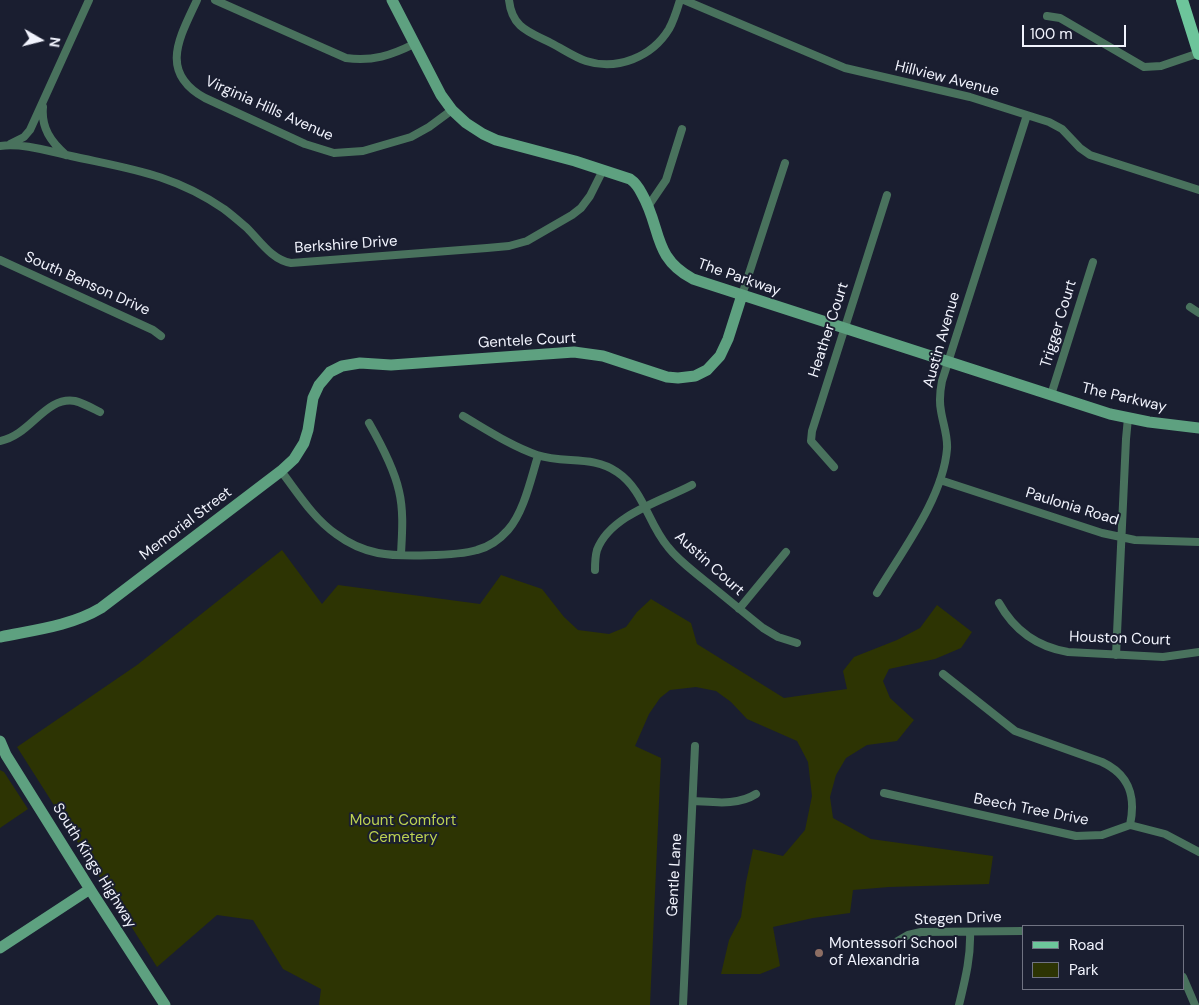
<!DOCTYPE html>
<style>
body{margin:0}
#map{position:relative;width:1199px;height:1005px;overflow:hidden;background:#1a1e30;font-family:"DM Sans",sans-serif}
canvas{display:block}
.legend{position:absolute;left:1022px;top:925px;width:162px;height:65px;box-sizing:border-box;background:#1a1e30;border:1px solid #707382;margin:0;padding:6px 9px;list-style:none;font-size:15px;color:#f1f3fd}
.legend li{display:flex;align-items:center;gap:10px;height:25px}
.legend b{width:25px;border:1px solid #707382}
.north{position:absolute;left:15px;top:15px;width:50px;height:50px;-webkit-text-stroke:4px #1a1e30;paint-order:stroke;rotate:98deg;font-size:14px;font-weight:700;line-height:20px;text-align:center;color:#f1f3fd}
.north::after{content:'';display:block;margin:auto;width:18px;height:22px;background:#f1f3fd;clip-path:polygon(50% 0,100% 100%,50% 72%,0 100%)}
.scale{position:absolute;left:1022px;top:25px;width:104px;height:22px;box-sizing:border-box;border:2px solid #f1f3fd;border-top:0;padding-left:6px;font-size:15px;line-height:18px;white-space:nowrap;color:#f1f3fd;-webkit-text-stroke:4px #1a1e30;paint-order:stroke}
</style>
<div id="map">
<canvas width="1199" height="1005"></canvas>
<ul class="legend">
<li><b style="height:6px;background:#6dc59b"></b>Road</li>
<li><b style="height:14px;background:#2d3403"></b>Park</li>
</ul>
<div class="north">N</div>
<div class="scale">100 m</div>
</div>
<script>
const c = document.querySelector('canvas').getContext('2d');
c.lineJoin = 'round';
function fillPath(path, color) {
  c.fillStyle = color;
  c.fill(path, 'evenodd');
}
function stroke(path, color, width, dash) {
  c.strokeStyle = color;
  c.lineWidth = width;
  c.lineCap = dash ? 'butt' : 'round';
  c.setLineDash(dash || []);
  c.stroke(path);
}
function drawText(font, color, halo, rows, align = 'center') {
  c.font = font + ' "DM Sans",sans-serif';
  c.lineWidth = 4;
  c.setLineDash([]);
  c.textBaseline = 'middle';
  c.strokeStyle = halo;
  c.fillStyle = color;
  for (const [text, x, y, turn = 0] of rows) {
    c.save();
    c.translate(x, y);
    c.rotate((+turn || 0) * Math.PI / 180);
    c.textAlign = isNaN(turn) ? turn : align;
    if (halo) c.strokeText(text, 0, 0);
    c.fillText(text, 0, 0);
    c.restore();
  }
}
fillPath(new Path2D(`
 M282,550L322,604L338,585L480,604L501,575L542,589L564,617L578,630L609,634L626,627L637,612L651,599L691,623L697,644L784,698L847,689L843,671L854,657L897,640L920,628L937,605L972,632L961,648L935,659L889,669L883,681L890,698L914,720L897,741L867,745L846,758L836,775L830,797L833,818L871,839L993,856L989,884L889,887L853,890L850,913L813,918L773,927L780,966L760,974H721L729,940L741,917L746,882L753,849L783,856L805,830L812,796L808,762L797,741L747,719L731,702L716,691L696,687L670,690L660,698L649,714L635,746L661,758L650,1005H319L321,989L283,969L253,920L217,915L157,967L17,747L137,665Z
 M0,770L4,772L28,809L0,828Z`), '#2d3403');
stroke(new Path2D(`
 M197,0C180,37 158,72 205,98L305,144L334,153L363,151L411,137L429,127L452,110
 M215,0L346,58C372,62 392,55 414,44
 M509,0C512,28 529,32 551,43C563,49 574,57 586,61C617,71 652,57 669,29C674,20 677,10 680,0
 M684,0L845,68L970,97L1049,122L1062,129L1080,148L1090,155L1199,190
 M1047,16L1060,18L1144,67L1161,66L1199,53
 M43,107C41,128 51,142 66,155
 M10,144L24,137L30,130L89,0
 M0,146C23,143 48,151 71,156C130,169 173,174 224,209C232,215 240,222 247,228C260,241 272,260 291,263L487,248L509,246L527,241L572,215L581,208L590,196L603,170
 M649,205L666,180L682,129
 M0,260L153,330L161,336
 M742,295L785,163
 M1190,307L1199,313
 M1051,395L1093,262
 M463,416C487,430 511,446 537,455C564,464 593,455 617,472C644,490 648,524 668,547C678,560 692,570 704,580C724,596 743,612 763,628L778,637L797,643
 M369,423C381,444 394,468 399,491C404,512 402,534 401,554
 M0,441C31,435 45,396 75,401C83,403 92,408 100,412
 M834,467L811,441L812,431L887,195
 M281,471C298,493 313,518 336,534C348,543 363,550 378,553C398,557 457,556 477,550C489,547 500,539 508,530C524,512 531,478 538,456
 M940,480L1102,533L1135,540L1199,542
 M595,570C595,563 595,557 597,550C610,515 662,501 692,485
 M877,593C902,551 943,498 947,449C948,436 943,424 941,411C939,401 940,391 942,381L1027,115
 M999,603C1014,630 1038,647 1068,652L1163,657L1199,652
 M739,609L786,552
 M1116,655L1126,439L1128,418
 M943,674L1015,731L1102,762C1130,775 1136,797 1130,825
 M884,793L1076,836L1102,835L1130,825L1165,834L1199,852
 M693,801C714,802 737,806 756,794
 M896,942L908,935L921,932L1023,931
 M1183,977L1195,1005
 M683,1005L695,746
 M959,1005C965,980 971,957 970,932`), '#49725d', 8);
stroke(new Path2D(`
 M392,0L441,95L452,110L466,123L483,134L496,140L575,161L630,179C636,183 639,188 642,194C662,229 652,257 693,279L1110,414L1149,422L1199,428
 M0,637C34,630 71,626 101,608L281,471L294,459L304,443L308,430L313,398L319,385L330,372L342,366L360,363L391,365L574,352L603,356L667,377L678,378L695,376L707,370L720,356L728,339L742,295
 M0,741L6,755L93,894L165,1005
 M0,948L90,889`), '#5ea180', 11);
stroke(new Path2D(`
 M1182,0L1199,54`), '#6dc59b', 12);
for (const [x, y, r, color] of [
 [819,953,5,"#8d6e63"]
]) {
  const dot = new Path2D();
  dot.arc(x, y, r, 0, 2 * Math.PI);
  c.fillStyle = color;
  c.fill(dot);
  stroke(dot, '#1a1e30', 2);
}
drawText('15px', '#f1f3fd', '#1a1e30', [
 ["Hillview Avenue",947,79,14],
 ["Virginia Hills Avenue",269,109,24],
 ["Berkshire Drive",346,245,-4],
 ["The Parkway",739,278,19],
 ["South Benson Drive",87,284,24],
 ["Trigger Court",1059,324,-73],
 ["Heather Court",829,330,-72],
 ["Austin Avenue",942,340,-74],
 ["Gentele Court",527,341,-3],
 ["The Parkway",1124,398,13],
 ["Paulonia Road",1072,507,17],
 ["Memorial Street",186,524,-37],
 ["Austin Court",709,564,42],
 ["Houston Court",1120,639,2],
 ["Beech Tree Drive",1031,810,11],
 ["South Kings Highway",94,866,58],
 ["Gentle Lane",675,875,-87],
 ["Stegen Drive",958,919,-2]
]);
drawText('15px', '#bcd151', '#1a1e30', [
 ["Mount Comfort",403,821],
 ["Cemetery",403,838]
]);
drawText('15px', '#f1f3fd', '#1a1e30', [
 ["Montessori School",829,944],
 ["of Alexandria",829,961]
], 'left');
</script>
